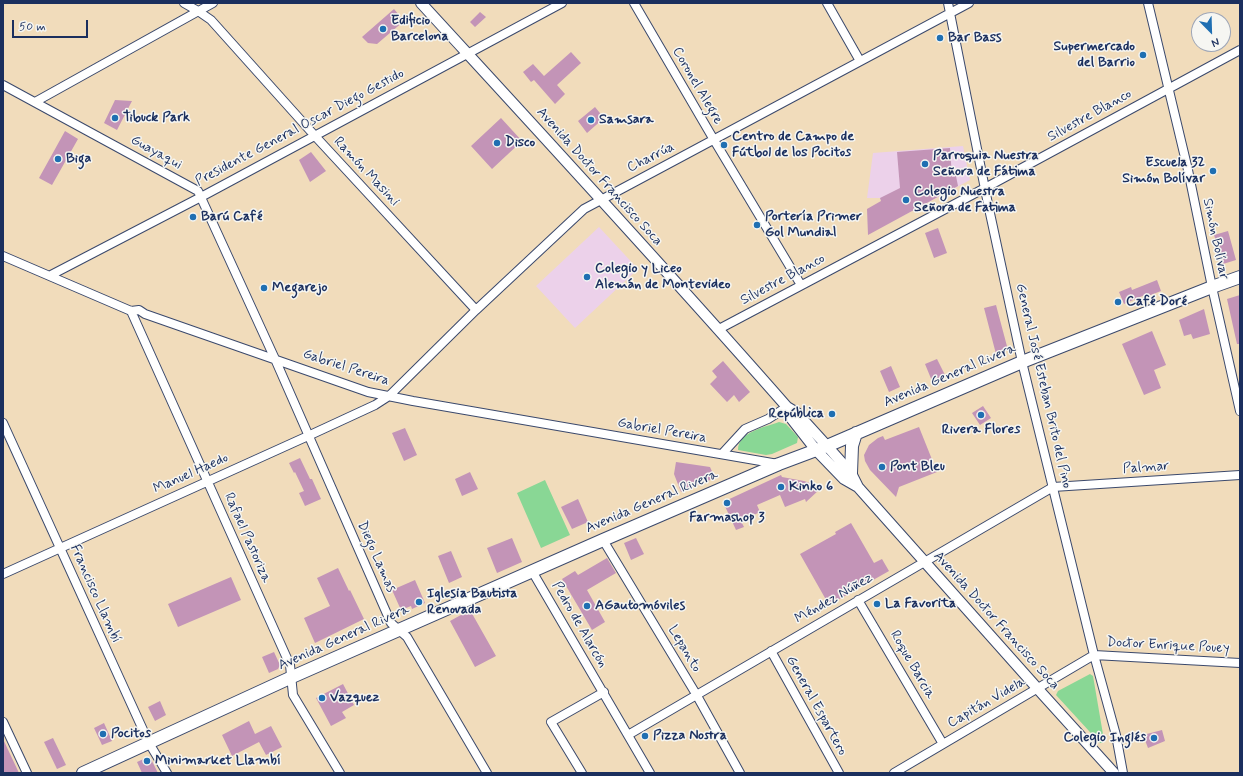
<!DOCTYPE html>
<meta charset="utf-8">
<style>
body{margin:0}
#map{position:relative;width:1243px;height:776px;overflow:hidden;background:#f1dcbb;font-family:Mynerve,sans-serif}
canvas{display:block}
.frame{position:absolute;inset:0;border:4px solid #1b2f5e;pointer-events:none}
.north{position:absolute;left:1191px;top:12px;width:40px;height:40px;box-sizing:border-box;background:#f6f6f2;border:1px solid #9ea6b7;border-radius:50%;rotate:157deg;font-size:11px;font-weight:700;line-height:16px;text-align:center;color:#1b2f5e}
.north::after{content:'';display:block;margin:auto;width:14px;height:18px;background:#1f6fb2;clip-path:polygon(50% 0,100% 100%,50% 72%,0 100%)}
.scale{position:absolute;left:12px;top:20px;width:76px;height:18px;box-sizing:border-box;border:2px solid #1b2f5e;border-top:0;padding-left:5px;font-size:12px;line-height:14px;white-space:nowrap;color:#1b2f5e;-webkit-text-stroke:3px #f6f6f2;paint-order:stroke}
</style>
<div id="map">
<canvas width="1243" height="776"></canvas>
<div class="frame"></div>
<div class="north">N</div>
<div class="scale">50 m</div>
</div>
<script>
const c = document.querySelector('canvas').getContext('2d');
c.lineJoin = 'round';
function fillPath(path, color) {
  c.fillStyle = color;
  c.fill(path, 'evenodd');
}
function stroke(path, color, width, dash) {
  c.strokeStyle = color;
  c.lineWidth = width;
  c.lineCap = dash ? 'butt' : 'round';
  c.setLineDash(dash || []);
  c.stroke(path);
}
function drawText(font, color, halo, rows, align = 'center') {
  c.font = font + ' Mynerve,sans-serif';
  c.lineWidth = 3;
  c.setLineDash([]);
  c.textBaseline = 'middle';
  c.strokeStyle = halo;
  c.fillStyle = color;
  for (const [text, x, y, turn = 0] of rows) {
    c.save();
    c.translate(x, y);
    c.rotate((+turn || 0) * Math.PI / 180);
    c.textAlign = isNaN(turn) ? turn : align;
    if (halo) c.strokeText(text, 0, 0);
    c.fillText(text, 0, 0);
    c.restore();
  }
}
fillPath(new Path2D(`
 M963,146L970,180L889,223L880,198H867L873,153Z
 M599,227L638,269L575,328L536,286Z`), '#ecd1ea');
fillPath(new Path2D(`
 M779,422L786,424L798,437L797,443L772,454L766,455L738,450C738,432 765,427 779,422Z
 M545,480L570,535L541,548L517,493Z
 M1090,674L1093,676L1104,740L1102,743H1100L1056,695L1058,691Z`), '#89d795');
fillPath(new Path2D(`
 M394,9L404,21L377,44L368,43L362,37Z
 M480,12L486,17L475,27L470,22Z
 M571,52L581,63L557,85L565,94L555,104L534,80L531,82L523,72L533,64L544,76Z
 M115,100L132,101L117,130L104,123Z
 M595,107L604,118L587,133L578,121Z
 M501,118L522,141L492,169L471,146Z
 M65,131L78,139L52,185L39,178Z
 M950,148L952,177L956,176L958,186L868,235L867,209L881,201L880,198L900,188L897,152Z
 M311,152L326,171L310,182L299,160Z
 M938,228L947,253L934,258L925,233Z
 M1228,231L1236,260L1223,264L1214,235Z
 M1157,280L1161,291L1148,296L1147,294L1124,304L1119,292L1131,287L1132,290Z
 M1240,295V344H1237L1227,299Z
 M996,305L1008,350L996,354L984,308Z
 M1204,309L1210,334L1193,339L1191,334L1184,336L1179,320Z
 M1152,331L1166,365L1154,370L1161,388L1144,395L1122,344Z
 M937,359L945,375L932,381L925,364Z
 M723,361L750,392L739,402L734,395L727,402L710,384L717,377L712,371Z
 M891,366L900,387L889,392L880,371Z
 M983,406L991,418L980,425L972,413Z
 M919,427L937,472L899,487L896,497L870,470L865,461L864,455L869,445L878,438L883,436L885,440Z
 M405,428L417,455L404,461L392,433Z
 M300,458L310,479H312L321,499L305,506L299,493L304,491L295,472L294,473L289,463Z
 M676,462L710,467L715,478L681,492L674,474Z
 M470,472L478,489L462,496L455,479Z
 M781,475L782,477L804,481L810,483L819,490L806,502L805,499L785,507L780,495L757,505L760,512L741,521L744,527L736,530L723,502Z
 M578,499L588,522L572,529L561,507Z
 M851,523L874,563L882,559L889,571L829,605L800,554L836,534L835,532Z
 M512,538L522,562L497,573L487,548Z
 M636,538L644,554L631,560L624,543Z
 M451,551L462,577L449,583L438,556Z
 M607,558L616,573L587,590L605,622L592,630L562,579L575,571L578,575Z
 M338,568L349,591L350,590L364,619L315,643L304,618L330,606L317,578Z
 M231,577L241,600L178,627L168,604Z
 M415,580L425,603L412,609L411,606L401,610L392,590Z
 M470,610L496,656L475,667L450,621Z
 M274,652L280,665L278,669L269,673L262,657Z
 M343,684L354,705L342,712L346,718L331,726L316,698Z
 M160,701L166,715L155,721L148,707Z
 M249,721L255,734L271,726L282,747L266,755L259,742L232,756L222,735Z
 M104,723L112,741L102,745L94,728Z
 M1162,730L1165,741L1148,748L1143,735Z
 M53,738L66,765L57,769L44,742Z
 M3,739L19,773H3Z
 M148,757L151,759L158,773H142L137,762Z`), '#c394b7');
const minor = new Path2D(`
 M184,3L198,11L211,20L315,136L476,310
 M634,3L714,140L801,285
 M827,3L860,61
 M948,3L988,204L1022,362L1094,655L1116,735L1123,773
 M1148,3L1188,170L1212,287L1240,411
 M3,85L198,191L275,359L391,623L407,637L487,773
 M35,102L213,3
 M3,256L131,311L139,310L145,314L368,392L413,401L778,464
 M51,275L201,197L562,3
 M131,311L290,665L293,695L340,773
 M719,329L985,188L1240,50
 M3,423L149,743L167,773
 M722,454L745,429L768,419L787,407
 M603,540L696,694L740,773
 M532,571L650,773
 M3,574L308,436L375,405L389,396L476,310L584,209L969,3
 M858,600L943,744
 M771,651L839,773
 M3,722L27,773
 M628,735L1053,487L1240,475
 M582,773L551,722L604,692
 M894,773L1094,655L1240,663`);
const tertiary = new Path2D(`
 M421,3C544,137 667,270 787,407L797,413L827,446L851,473L858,487L1037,688L1114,773
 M787,407L791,418L816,450L844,479L858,487`);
const secondary = new Path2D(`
 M851,473L852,446L856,433
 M83,773L292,677L603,540L779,464L827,446L1022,362L1212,287L1240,277`);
stroke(minor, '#3b496c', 10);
stroke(tertiary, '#3b496c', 12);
stroke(secondary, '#3b496c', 14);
stroke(minor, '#fff', 8);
stroke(tertiary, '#fff', 10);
stroke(secondary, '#fff', 12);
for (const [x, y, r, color] of [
 [383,29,4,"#1f6fb2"],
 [940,38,4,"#1f6fb2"],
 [1143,55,4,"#1f6fb2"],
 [115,118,4,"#1f6fb2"],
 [591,120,4,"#1f6fb2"],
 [497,143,4,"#1f6fb2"],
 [724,145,4,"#1f6fb2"],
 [58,159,4,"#1f6fb2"],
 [925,164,4,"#1f6fb2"],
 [1213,171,4,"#1f6fb2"],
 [906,200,4,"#1f6fb2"],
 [193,217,4,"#1f6fb2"],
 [757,225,4,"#1f6fb2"],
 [587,277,4,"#1f6fb2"],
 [264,288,4,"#1f6fb2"],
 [1118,302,4,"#1f6fb2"],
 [832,414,4,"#1f6fb2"],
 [981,415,4,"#1f6fb2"],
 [882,467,4,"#1f6fb2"],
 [781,487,4,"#1f6fb2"],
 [727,503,4,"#1f6fb2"],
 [419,602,4,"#1f6fb2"],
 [877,604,4,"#1f6fb2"],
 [587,606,4,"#1f6fb2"],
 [322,698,4,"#1f6fb2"],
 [103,734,4,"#1f6fb2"],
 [645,736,4,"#1f6fb2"],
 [1154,738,4,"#1f6fb2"],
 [147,761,4,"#1f6fb2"]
]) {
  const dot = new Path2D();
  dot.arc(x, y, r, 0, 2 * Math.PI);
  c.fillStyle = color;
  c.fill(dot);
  stroke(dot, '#f6f6f2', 1.5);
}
drawText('bold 14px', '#1b2f5e', '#f6f6f2', [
 ["Edificio",391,21],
 ["Barcelona",391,37],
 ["Bar Bass",948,38],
 ["Supermercado",1135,47,"right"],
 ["del Barrio",1135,63,"right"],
 ["Tibuck Park",123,118],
 ["Samsara",599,120],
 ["Centro de Campo de",732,137],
 ["Fútbol de los Pocitos",732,153],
 ["Disco",505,143],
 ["Parroquia Nuestra",933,156],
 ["Señora de Fátima",933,172],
 ["Biga",66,159],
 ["Escuela 32",1205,163,"right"],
 ["Simón Bolívar",1205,179,"right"],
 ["Colegio Nuestra",914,192],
 ["Señora de Fatima",914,208],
 ["Barú Café",201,217],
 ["Portería Primer",765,217],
 ["Gol Mundial",765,233],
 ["Colegio y Liceo",595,269],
 ["Alemán de Montevideo",595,285],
 ["Megarejo",272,288],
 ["Café Doré",1126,302],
 ["República",824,414,"right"],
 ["Rivera Flores",981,430,"center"],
 ["Pont Bleu",890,467],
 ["Kinko 6",789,487],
 ["Farmashop 3",727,518,"center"],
 ["Iglesia Bautista",427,594],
 ["Renovada",427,610],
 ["La Favorita",885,604],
 ["AGautomóviles",595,606],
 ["Vazquez",330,698],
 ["Pocitos",111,734],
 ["Pizza Nostra",653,736],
 ["Colegio Inglés",1146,738,"right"],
 ["Minimarket Llambí",155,761]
], 'left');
drawText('14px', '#1b2f5e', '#f6f6f2', [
 ["Coronel Alegre",697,86,60],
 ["Silvestre Blanco",1090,116,-29],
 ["Presidente General Oscar Diego Gestido",300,128,-28],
 ["Guayaqui",156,153,29],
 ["Charrúa",651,158,-27],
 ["Ramón Masini",366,172,47],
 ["Avenida Doctor Francisco Soca",599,177,48],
 ["Simón Bolívar",1215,239,78],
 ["Silvestre Blanco",783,280,-28],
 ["Gabriel Pereira",346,368,18],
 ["Avenida General Rivera",950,376,-23],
 ["General José Esteban Brito del Pino",1043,386,77],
 ["Gabriel Pereira",662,431,10],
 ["Palmar",1146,468,-4],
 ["Manuel Haedo",191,474,-24],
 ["Avenida General Rivera",652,502,-23],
 ["Rafael Pastoriza",247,538,66],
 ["Diego Lamas",376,557,66],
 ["Francisco Llambí",95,594,66],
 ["Méndez Núñez",834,599,-30],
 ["Avenida Doctor Francisco Soca",996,621,48],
 ["Pedro de Alarcón",579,625,60],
 ["Avenida General Rivera",344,638,-24],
 ["Doctor Enrique Pouey",1168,646,3],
 ["Lepanto",684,649,59],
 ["Roque Barcia",912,665,60],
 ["Capitán Videla",987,703,-30],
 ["General Espartero",816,706,61]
]);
</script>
